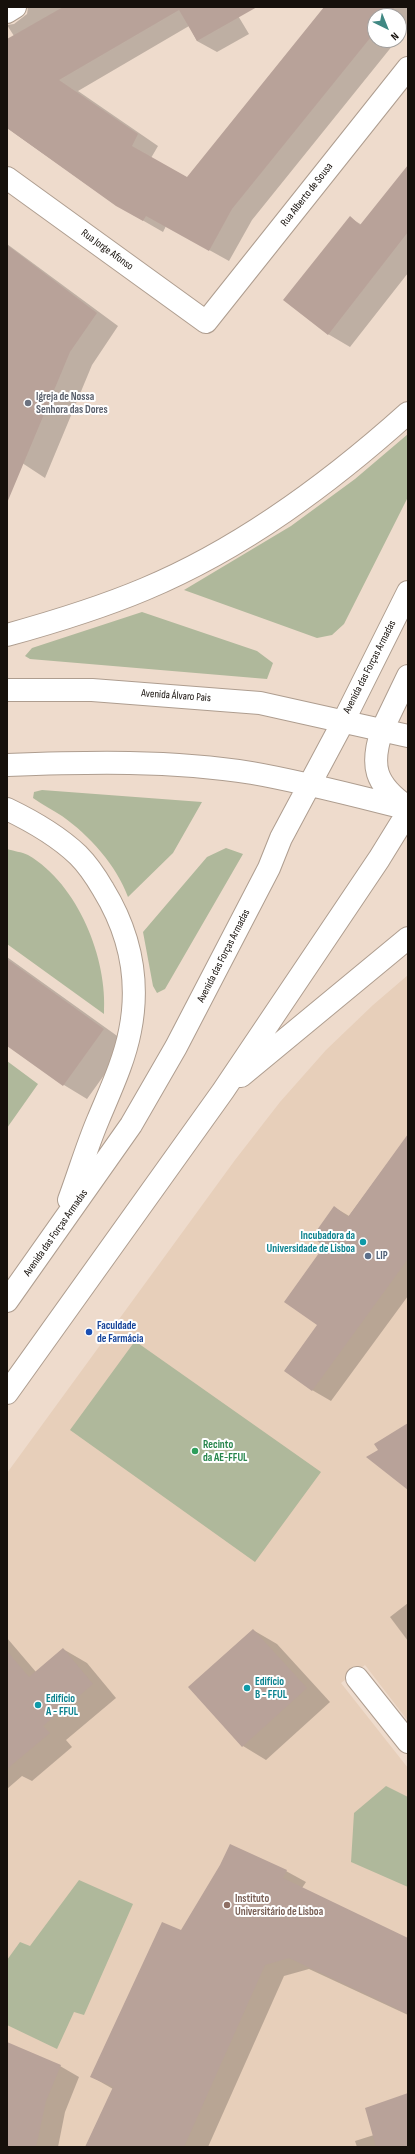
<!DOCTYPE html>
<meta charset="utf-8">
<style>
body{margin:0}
#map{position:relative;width:415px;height:2154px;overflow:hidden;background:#eedbcc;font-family:"Sofia Sans Condensed",sans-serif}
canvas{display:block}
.frame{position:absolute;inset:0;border:8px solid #16100b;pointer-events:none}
.north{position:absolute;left:367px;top:8px;width:40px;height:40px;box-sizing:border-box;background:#fff;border:1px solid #a29f9d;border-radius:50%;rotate:137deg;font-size:11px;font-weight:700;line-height:16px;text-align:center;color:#16100b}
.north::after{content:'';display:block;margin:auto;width:14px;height:18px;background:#408883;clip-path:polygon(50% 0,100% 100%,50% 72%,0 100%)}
</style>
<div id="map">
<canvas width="415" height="2154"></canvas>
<div class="frame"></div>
<div class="north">N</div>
</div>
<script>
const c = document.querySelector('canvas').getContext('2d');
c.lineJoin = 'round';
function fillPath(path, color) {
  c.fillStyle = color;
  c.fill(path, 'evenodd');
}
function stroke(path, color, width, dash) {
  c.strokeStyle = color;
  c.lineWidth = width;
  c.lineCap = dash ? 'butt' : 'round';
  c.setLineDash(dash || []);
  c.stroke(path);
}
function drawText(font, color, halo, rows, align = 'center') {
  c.font = font + ' "Sofia Sans Condensed",sans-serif';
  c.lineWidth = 4;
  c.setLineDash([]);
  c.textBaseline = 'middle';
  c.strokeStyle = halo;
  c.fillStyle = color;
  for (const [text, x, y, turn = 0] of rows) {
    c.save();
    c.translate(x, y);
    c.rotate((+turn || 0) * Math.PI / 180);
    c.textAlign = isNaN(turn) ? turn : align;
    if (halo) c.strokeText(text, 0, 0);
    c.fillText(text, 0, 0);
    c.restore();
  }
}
fillPath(new Path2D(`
 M408,975V1721L365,1665L341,1683L408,1768V2147H7V1473L235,1160L280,1102L326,1050L373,1005Z`), '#e7cfba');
fillPath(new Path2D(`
 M408,434V497L344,624L332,635L317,638L184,590L291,526L355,479Z
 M142,612L257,651L273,663L267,679L30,659L25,656L32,648Z
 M42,790L202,802L173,853L128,897C117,866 89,835 62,816C53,810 43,805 33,798L34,792Z
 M226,848L243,854L165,989L157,993L153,986L143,932L207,857Z
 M7,849C13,851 22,852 28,855C78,884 108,959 104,1014L7,944Z
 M7,1061L38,1084L7,1128Z
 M135,1341L321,1472L255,1562L70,1430Z
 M386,1786L408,1797V1887L351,1862L354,1813Z
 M79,1880L133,1904L84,2015L74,2012L57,2049L7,2025V1960L20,1942L30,1946Z`), '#afb89b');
fillPath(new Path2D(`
 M7,7H249L237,14L249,34L217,52L197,41L189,26L78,91L158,146L151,158L188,178L326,7H408V26L399,38V16H375V40H397L252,220L229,261L166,226L163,232L116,205L7,128V44L14,36L7,25L14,24L27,14L28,8L16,17Z
 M408,166V273L350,347L328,334L350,218L362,225Z
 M7,244L118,326L92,365L45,478L7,453Z
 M7,957L127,1043L87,1099L64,1085L7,1045Z
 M408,1136V1296L331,1401L312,1390L326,1246L334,1207L349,1216Z
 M408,1603V1641L390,1617Z
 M253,1630L277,1644L330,1702L266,1760L243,1746Z
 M7,1638L36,1672L63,1649L87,1663L116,1698L66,1740L72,1747L32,1781L22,1776L7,1789Z
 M286,1871L306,1882L302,1888L408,1939V2015L309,1969L284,1976L208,2147H87L113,2089L92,2077L181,1932Z
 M7,2043L60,2066L79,2077L65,2112L58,2147H7Z
 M408,2094V2147H357L355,2141L374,2135Z`), '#0003');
fillPath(new Path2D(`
 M63,7H257L197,41L179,10L59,80L138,134L132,146L187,177L324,7H395L388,16H375V32L232,209L209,251L146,216L143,221L116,206L7,128V39Z
 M408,165V232L328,335L283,300L350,216L360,225Z
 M7,245L97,313L70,352L7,503Z
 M7,959L104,1029L63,1086L7,1046Z
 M408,1134V1259L312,1391L284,1371L317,1325L284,1302L324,1246L312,1237L334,1206L348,1217Z
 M408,1423V1490L366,1457L378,1450L374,1444Z
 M253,1629L307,1688L242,1747L188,1687Z
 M63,1648L93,1684L43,1726L50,1733L7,1769V1651L29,1677Z
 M230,1844L287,1870L283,1878L408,1938V2014L289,1958L265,1965L184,2147H85L113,2087L90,2077L162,1922L181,1930L220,1865Z
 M7,2042L61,2065L46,2101L36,2147H7Z
 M408,2093V2147H376L365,2108Z`), '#b8a299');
const street = new Path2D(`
 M7,12L15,7
 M7,178L206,322L408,68
 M357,1678L408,1742`);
const primary = new Path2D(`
 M7,690H92L260,703L408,736
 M382,730C370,766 375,784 406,806
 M7,765C88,762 171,760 252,773C304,782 356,796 408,809
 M7,809C32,821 57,835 78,855C88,865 96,877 103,889C130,933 140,981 130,1031C124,1062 110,1091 98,1120C87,1146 79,1173 69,1200
 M241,1076L408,938
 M7,1301L131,1125L176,1047L269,868L281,838L343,722
 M7,1393L223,1091L379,859L408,812`);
const highway = new Path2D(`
 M7,635C54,622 100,608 145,589C243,548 330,483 408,413
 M343,722L408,592
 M382,730L408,676`);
stroke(street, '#ae9d8f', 24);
stroke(primary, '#ae9d8f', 24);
stroke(highway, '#ae9d8f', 24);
stroke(street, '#fff', 22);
stroke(primary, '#fff', 22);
stroke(highway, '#fff', 22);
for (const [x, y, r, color] of [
 [28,403,4,"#6b7280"],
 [363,1242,4,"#0f9aa8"],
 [368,1256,4,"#5c6f8a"],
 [89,1332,4,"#1a4fb4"],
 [195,1451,4,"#2e9e5b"],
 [247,1688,4,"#0f9aa8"],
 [38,1705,4,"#0f9aa8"],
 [227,1905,4,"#8d6e63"]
]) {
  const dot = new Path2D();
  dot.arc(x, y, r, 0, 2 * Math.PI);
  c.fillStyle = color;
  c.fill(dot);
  stroke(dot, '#fff', 1.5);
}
drawText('11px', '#16100b', '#fff', [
 ["Rua Alberto de Sousa",307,195,-52],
 ["Rua Jorge Afonso",107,250,36],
 ["Avenida das Forças Armadas",370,667,-63],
 ["Avenida Álvaro Pais",176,696,4],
 ["Avenida das Forças Armadas",224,956,-63],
 ["Avenida das Forças Armadas",56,1233,-55]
]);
drawText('bold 11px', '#5b616d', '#fff', [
 ["Igreja de Nossa",36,397],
 ["Senhora das Dores",36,410]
], 'left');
drawText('bold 11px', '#0d838f', '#fff', [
 ["Incubadora da",355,1236,"right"],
 ["Universidade de Lisboa",355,1249,"right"],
 ["Edifício",255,1682],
 ["B - FFUL",255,1695],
 ["Edifício",46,1699],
 ["A - FFUL",46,1712]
], 'left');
drawText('bold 11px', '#4e5e75', '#fff', [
 ["LIP",376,1256]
], 'left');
drawText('bold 11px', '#164399', '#fff', [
 ["Faculdade",97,1326],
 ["de Farmácia",97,1339]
], 'left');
drawText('bold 11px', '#27864d', '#fff', [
 ["Recinto",203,1445],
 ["da AE-FFUL",203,1458]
], 'left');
drawText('bold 11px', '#785e54', '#fff', [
 ["Instituto",235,1899],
 ["Universitário de Lisboa",235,1912]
], 'left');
</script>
